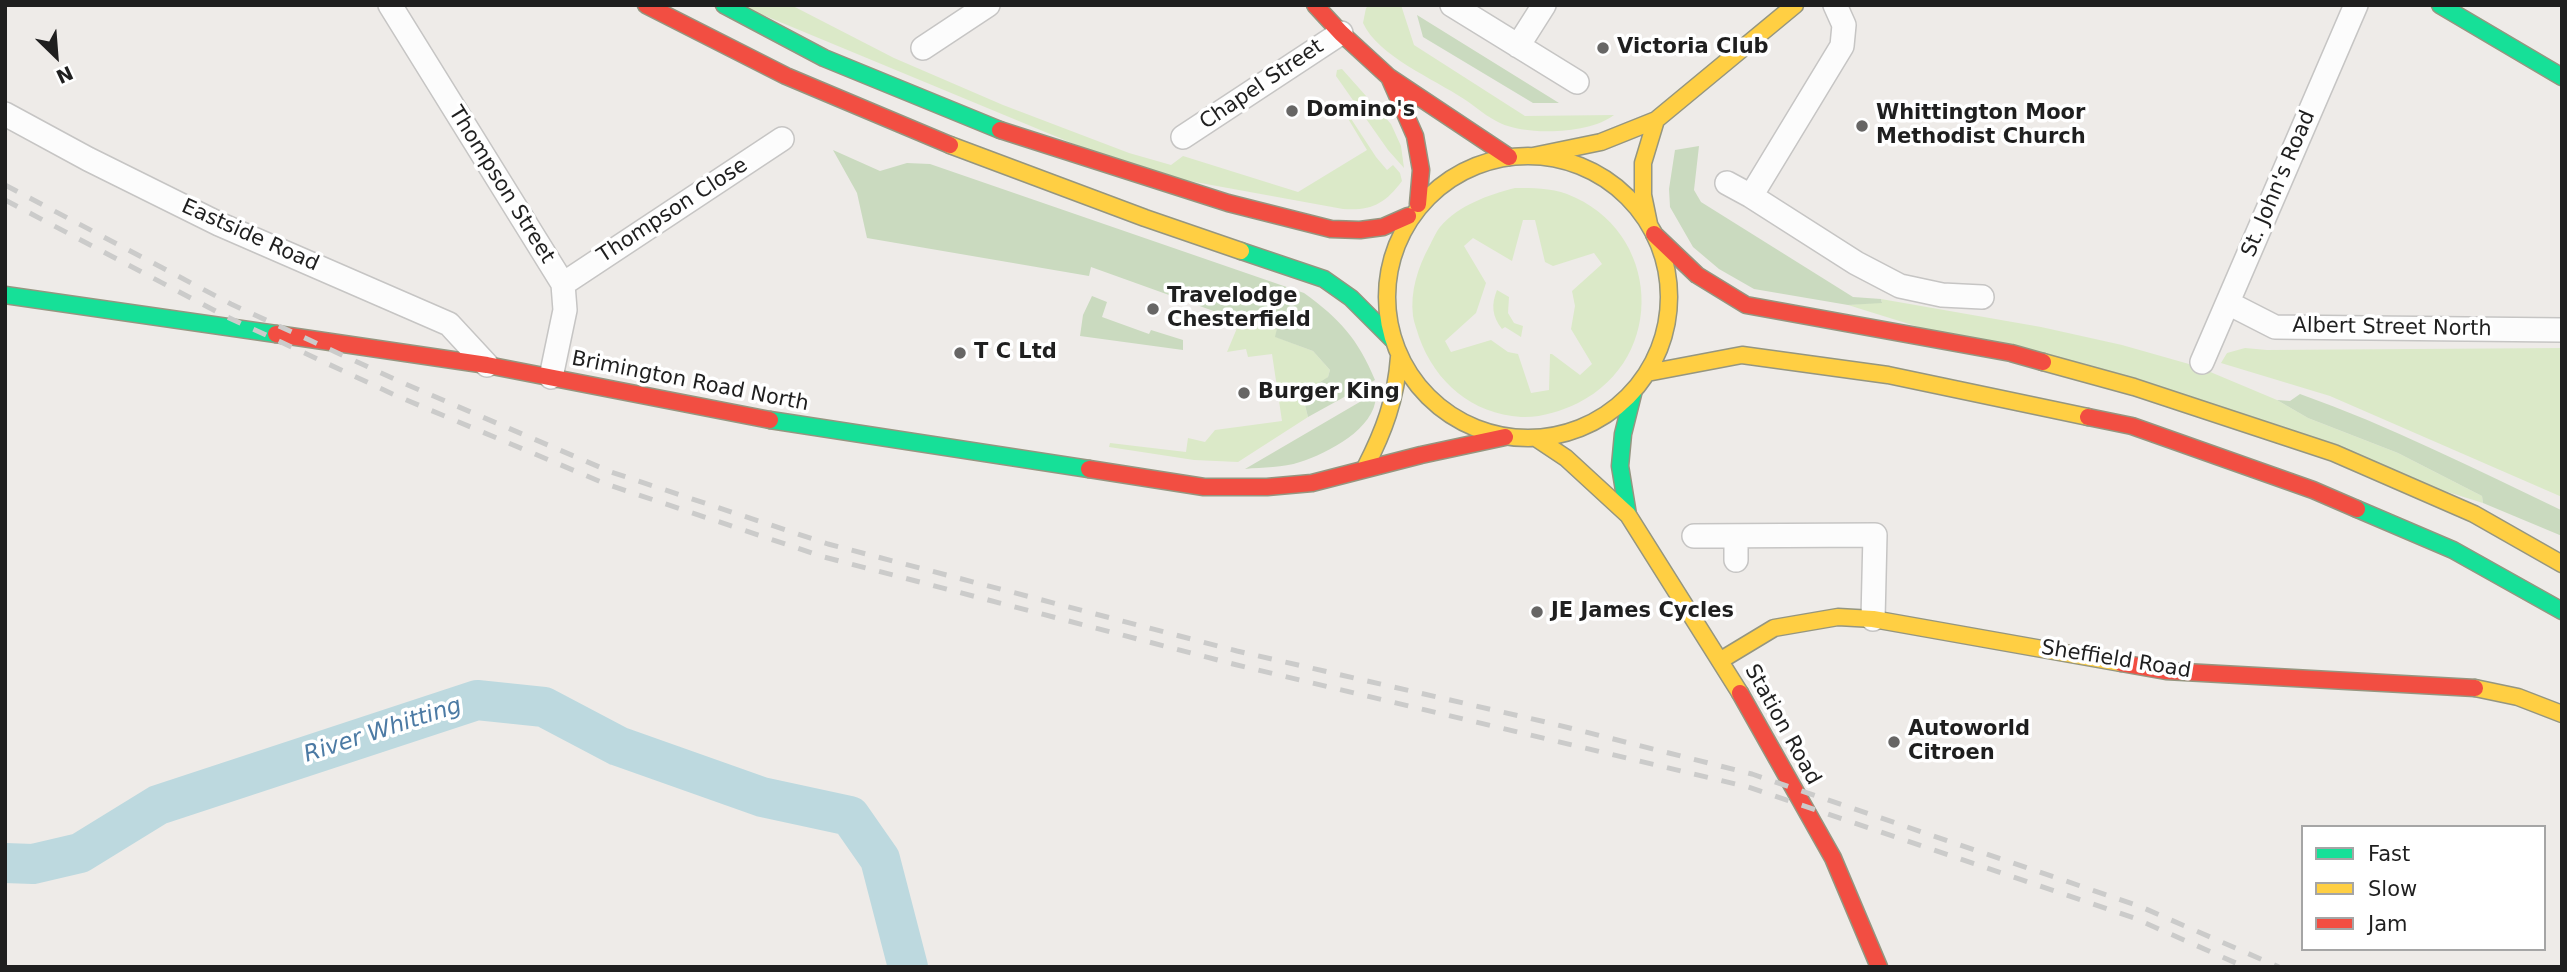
<!DOCTYPE html>
<style>
body{margin:0}
#map{position:relative;width:2567px;height:972px;overflow:hidden;background:#eeebe8;font-family:"DejaVu Sans",sans-serif}
canvas{display:block}
.frame{position:absolute;inset:0;border:7px solid #1f1f1f;pointer-events:none}
.legend{position:absolute;left:2301px;top:825px;width:245px;height:126px;box-sizing:border-box;background:#fff;border:2px solid #a5a5a5;margin:0;padding:9px 12px;list-style:none;font-size:21px;color:#1f1f1f}
.legend li{display:flex;align-items:center;gap:14px;height:35px}
.legend b{width:35px;border:2px solid #a5a5a5}
.north{position:absolute;left:21px;top:21px;width:70px;height:70px;-webkit-text-stroke:5px #fff;paint-order:stroke;rotate:155deg;font-size:19px;font-weight:700;line-height:28px;text-align:center;color:#1f1f1f}
.north::after{content:'';display:block;margin:auto;width:24px;height:32px;background:#1f1f1f;clip-path:polygon(50% 0,100% 100%,50% 72%,0 100%)}
</style>
<div id="map">
<canvas width="2567" height="972"></canvas>
<div class="frame"></div>
<ul class="legend">
<li><b style="height:9px;background:#16e098"></b>Fast</li>
<li><b style="height:9px;background:#ffcf43"></b>Slow</li>
<li><b style="height:9px;background:#f24e42"></b>Jam</li>
</ul>
<div class="north">N</div>
</div>
<script>
const c = document.querySelector('canvas').getContext('2d');
c.lineJoin = 'round';
function fillPath(path, color) {
  c.fillStyle = color;
  c.fill(path, 'evenodd');
}
function stroke(path, color, width, dash) {
  c.strokeStyle = color;
  c.lineWidth = width;
  c.lineCap = dash ? 'butt' : 'round';
  c.setLineDash(dash || []);
  c.stroke(path);
}
function drawText(font, color, halo, rows, align = 'center') {
  c.font = font + ' "DejaVu Sans",sans-serif';
  c.lineWidth = 7;
  c.setLineDash([]);
  c.textBaseline = 'middle';
  c.strokeStyle = halo;
  c.fillStyle = color;
  for (const [text, x, y, turn = 0] of rows) {
    c.save();
    c.translate(x, y);
    c.rotate((+turn || 0) * Math.PI / 180);
    c.textAlign = isNaN(turn) ? turn : align;
    if (halo) c.strokeText(text, 0, 0);
    c.fillText(text, 0, 0);
    c.restore();
  }
}
fillPath(new Path2D(`
 M739,5H791L894,58L1003,105L1129,153L1171,165L1183,156L1298,192L1367,150L1344,112L1346,111L1376,157L1387,170L1393,165L1400,173L1402,181C1385,204 1371,211 1343,209L1173,178L1132,168Z
 M1370,5H1401L1414,45L1525,116L1614,115C1590,134 1527,136 1500,123C1487,117 1476,107 1464,99C1434,79 1378,56 1363,23L1366,8Z
 M1342,69L1391,124L1401,146L1404,168L1388,150L1336,76L1337,70Z
 M1515,188C1532,188 1551,188 1567,194C1661,230 1668,358 1578,403C1562,411 1540,418 1521,417C1472,414 1435,382 1419,337C1417,330 1414,323 1413,316C1410,291 1418,267 1430,245C1433,239 1436,232 1440,227C1459,205 1488,195 1515,188ZM1523,220H1535L1545,262L1553,266L1594,253L1602,264L1572,291L1575,306L1571,329L1592,364L1580,375L1552,354H1550L1549,390L1531,393L1518,354L1508,352L1491,340L1451,352L1445,341L1476,313L1486,283L1464,246L1473,238L1512,261Z
 M1497,290L1509,297L1508,313L1514,323L1523,326L1521,337L1505,327L1502,329C1492,316 1491,305 1497,290Z
 M1881,299L2041,327L2122,345L2196,366L2277,400L2308,418L2398,453L2482,496L2483,503L1848,305L1882,302Z
 M1240,321L1277,328L1276,337L1313,351L1330,370L1328,377L1304,401L1308,417L1238,462L1194,460L1109,447L1110,443L1186,452L1188,438L1205,442L1215,430L1282,421L1272,354L1248,357L1246,349L1227,352Z
 M2245,348L2267,350L2562,348V497L2330,396L2221,363L2227,353Z`), '#dbe9c8');
fillPath(new Path2D(`
 M1417,15L1559,103H1533L1423,37Z
 M1699,146L1694,190L1701,202L1853,297L1881,299L1882,303L1848,305L1754,289L1719,269L1693,247L1670,207L1669,189L1675,150Z
 M833,150L880,171L907,163L930,164L1304,293C1340,319 1358,339 1375,380L1308,417L1304,401L1305,392L1328,377L1330,370L1313,351L1275,337L1277,328L1247,323L1091,267L1089,276L867,238L857,193Z
 M1092,296L1107,302L1102,317L1149,334L1151,330L1183,340V350L1080,336L1083,315Z
 M2300,394C2390,426 2475,469 2561,510L2562,536L2483,503L2482,496L2398,453L2308,418L2277,400L2290,401Z
 M1370,396H1376C1375,429 1328,453 1300,462C1283,468 1263,467 1245,469Z`), '#cadabf');
stroke(new Path2D(`
 M5,863L33,864L80,853L158,805L477,700L544,707L618,746L762,797L850,816L880,859L908,967`), '#bdd9df', 40);
const street = new Path2D(`
 M390,5L563,284L565,310L551,377
 M1452,5L1577,82
 M1835,5L1844,25L1842,46L1751,196L1856,263L1900,286L1942,295L1982,297
 M1518,46L1544,5
 M923,48L988,5
 M5,114L88,159L219,224L449,324L487,365
 M1183,137L1341,33
 M1727,183L1751,196
 M563,284L782,139
 M2228,303L2275,327L2562,330
 M2202,362L2356,5
 M1694,536L1875,535L1873,619
 M1736,536V560`);
const fast = new Path2D(`
 M724,5L824,58L1000,130
 M2440,5L2562,77
 M1241,251L1324,279L1351,298L1392,339
 M5,295L276,334
 M770,420L1089,469
 M2357,509L2453,550L2562,611
 M1628,515L1620,466L1623,434L1633,394`);
const slow = new Path2D(`
 M950,145L1145,218L1241,251
 M1387 297a141 141 0 1 1 282 0a141 141 0 1 1-282 0Z
 M1533,156L1601,142L1656,120L1795,5
 M1649,224L1643,195V163L1656,120
 M2043,362L2134,387L2334,453L2474,514L2562,564
 M1647,373L1742,355L1888,375L2088,417
 M1536,438L1566,458L1628,515L1740,693
 M1365,468C1384,431 1396,399 1399,357
 M1721,660L1774,628L1838,617L1873,619L2121,663
 M2475,688L2518,697L2562,714`);
const jam = new Path2D(`
 M646,5L786,76L950,145
 M1315,5L1341,33L1389,77L1509,157
 M1389,77L1415,136L1421,170L1418,204
 M1000,130L1228,203L1331,229L1360,230L1383,227L1408,216
 M1654,234L1697,275L1746,305L2011,353L2043,362
 M276,334L487,365L770,420
 M2088,417L2132,426L2313,490L2357,509
 M1089,469L1204,487H1267L1312,483L1421,455L1505,437
 M2121,663L2166,671L2475,688
 M1740,693L1833,858L1879,967`);
stroke(street, '#c6c5c4', 26);
stroke(fast, '#959680', 19);
stroke(slow, '#959680', 19);
stroke(jam, '#959680', 19);
stroke(street, '#fcfcfc', 23);
stroke(fast, '#16e098', 16);
stroke(slow, '#ffcf43', 16);
stroke(jam, '#f24e42', 16);
stroke(new Path2D(`
 M5,185L231,304L403,383L611,472L828,544L1237,651L1550,723L1752,774L2139,906L2279,967
 M5,200L225,316L397,396L606,484L824,557L1233,664L1748,787L2134,918L2245,967`), '#cbcbca', 5, [14, 14]);
for (const [x, y, r, color] of [
 [1603,48,7,"#676665"],
 [1292,111,7,"#676665"],
 [1862,126,7,"#676665"],
 [1153,309,7,"#676665"],
 [960,353,7,"#676665"],
 [1244,393,7,"#676665"],
 [1537,612,7,"#676665"],
 [1894,742,7,"#676665"]
]) {
  const dot = new Path2D();
  dot.arc(x, y, r, 0, 2 * Math.PI);
  c.fillStyle = color;
  c.fill(dot);
  stroke(dot, '#fff', 2.5);
}
drawText('bold 21px', '#1f1f1f', '#fff', [
 ["Victoria Club",1617,48],
 ["Domino's",1306,111],
 ["Whittington Moor",1876,114],
 ["Methodist Church",1876,138],
 ["Travelodge",1167,297],
 ["Chesterfield",1167,321],
 ["T C Ltd",974,353],
 ["Burger King",1258,393],
 ["JE James Cycles",1551,612],
 ["Autoworld",1908,730],
 ["Citroen",1908,754]
], 'left');
drawText('21px', '#1f1f1f', '#fff', [
 ["Chapel Street",1262,85,-34],
 ["St. John's Road",2279,184,-67],
 ["Thompson Street",501,185,58],
 ["Thompson Close",673,211,-33],
 ["Eastside Road",250,236,24],
 ["Albert Street North",2392,328,1],
 ["Brimington Road North",690,382,11],
 ["Sheffield Road",2116,660,9],
 ["Station Road",1782,725,61]
]);
drawText('italic 23px', '#4c7aa4', '#fff', [
 ["River Whitting",383,731,-18]
]);
</script>
